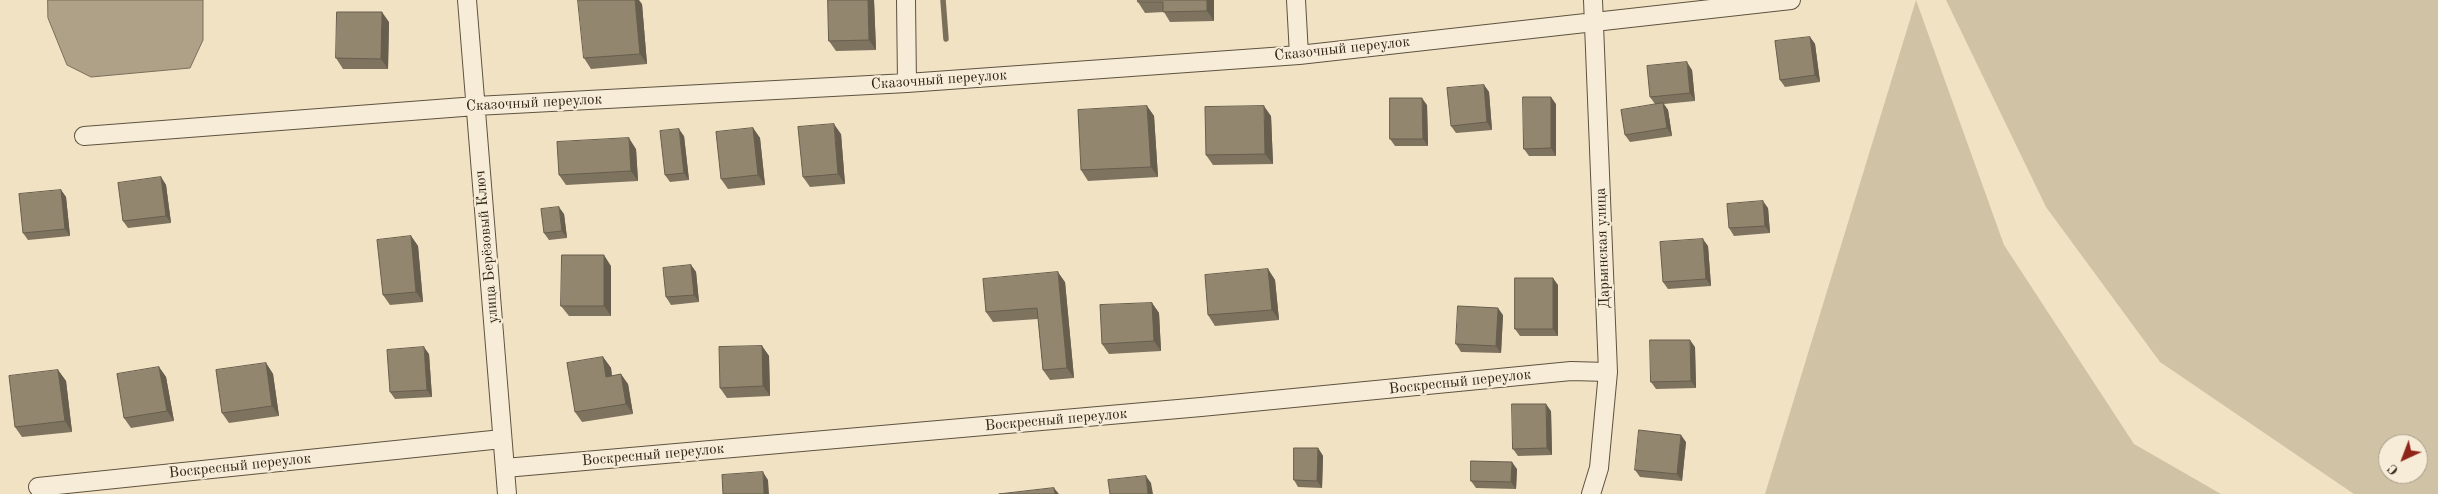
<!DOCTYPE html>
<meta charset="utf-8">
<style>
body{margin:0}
#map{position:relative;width:2438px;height:494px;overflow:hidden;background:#f1e2c3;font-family:"Old Standard TT",serif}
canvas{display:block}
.north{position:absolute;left:2378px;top:434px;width:50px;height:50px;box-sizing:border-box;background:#f6ecd8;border:1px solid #a69c8a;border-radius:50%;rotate:223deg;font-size:14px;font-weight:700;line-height:20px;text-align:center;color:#2d2315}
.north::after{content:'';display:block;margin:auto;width:18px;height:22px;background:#8f2418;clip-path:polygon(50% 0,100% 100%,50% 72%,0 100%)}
</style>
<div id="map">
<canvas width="2438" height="494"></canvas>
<div class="north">С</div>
</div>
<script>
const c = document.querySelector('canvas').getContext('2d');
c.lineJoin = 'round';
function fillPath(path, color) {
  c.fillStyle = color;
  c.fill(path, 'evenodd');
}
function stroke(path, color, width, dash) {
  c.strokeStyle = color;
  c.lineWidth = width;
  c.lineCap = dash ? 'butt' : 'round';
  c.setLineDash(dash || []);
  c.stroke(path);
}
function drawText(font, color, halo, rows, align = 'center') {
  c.font = font + ' "Old Standard TT",serif';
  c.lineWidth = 4.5;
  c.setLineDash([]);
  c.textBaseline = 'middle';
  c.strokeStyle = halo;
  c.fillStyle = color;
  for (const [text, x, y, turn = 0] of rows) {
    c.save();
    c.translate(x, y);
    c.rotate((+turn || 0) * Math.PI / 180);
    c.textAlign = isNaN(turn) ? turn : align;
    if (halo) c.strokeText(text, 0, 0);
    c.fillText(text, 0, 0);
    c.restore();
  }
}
fillPath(new Path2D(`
 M1916,0L2004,245L2134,444L2221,494H1765Z
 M1946,0H2438V494H2354L2160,362L2046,207ZM2388,444H2418V474H2388Z`), '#d0c2a5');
const water = new Path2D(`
 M48,0H203V40L190,68L91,77L67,65L48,18Z`);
fillPath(water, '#aea188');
stroke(water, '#7a6f5a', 1);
stroke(new Path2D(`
 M943,0L946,39`), '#7a6f5a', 5.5);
const minor = new Path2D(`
 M467,0L507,494
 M906,0L907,83
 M1296,0L1299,55
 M84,136L476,106L907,83L1299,55L1791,0
 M505,468L1201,407L1571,371L1608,372
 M38,487L502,439
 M1591,494L1599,468L1608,372L1593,0`);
stroke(minor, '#5e5340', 20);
stroke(minor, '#f6ecd8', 18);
fillPath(new Path2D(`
 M828,0H874L876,50L836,51L829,41Z
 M1138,0H1214V21L1170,22L1164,12L1145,13L1138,2Z
 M642,4L647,64L591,69L584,58Z
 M389,22L388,69H343L336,58Z
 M1810,37L1815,44L1820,82L1785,87L1780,80Z
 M1692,70L1695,101L1664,104L1668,110L1672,136L1630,142L1625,135L1655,104L1650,97Z
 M1484,85L1489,92L1492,130L1456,133L1451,126Z
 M1556,104V156H1529L1524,149Z
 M1427,105L1428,146H1395L1390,139Z
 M1147,106L1154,116L1158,177L1088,181L1081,170Z
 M1271,116L1273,164L1213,165L1206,155Z
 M753,128L760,138L765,185L728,189L721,179Z
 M841,134L845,184L810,187L803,177Z
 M684,136L689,180L670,182L665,175Z
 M636,149L638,181L566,185L559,175Z
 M161,177L166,185L171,223L128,228L123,221Z
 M61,190L66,197L70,236L28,240L23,233Z
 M1768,208L1770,233L1734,236L1729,228Z
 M564,214L567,238L549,240L544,233Z
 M411,236L418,246L423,302L390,305L383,295Z
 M1708,246L1711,286L1668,289L1663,282Z
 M691,265L696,272L699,302L671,305L666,297Z
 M611,266V316H569L561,306Z
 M1268,269L1275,280L1279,320L1215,326L1208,315Z
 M1065,282L1074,378L1050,380L1043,370L1038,319L993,322L986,312Z
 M1558,285V336H1520L1515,329Z
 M1152,303L1159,313L1161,351L1109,354L1102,344Z
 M1503,315L1501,353L1461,352L1456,344Z
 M762,346L769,356L770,396L727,398L720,388Z
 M1695,347L1696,388L1656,389L1651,382Z
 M429,354L432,397L395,399L390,392Z
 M603,357L611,368L612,376L628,384L633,414L582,422L575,412Z
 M266,363L273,374L279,416L229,423L222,413Z
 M159,367L166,377L174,421L131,428L124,418Z
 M58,370L66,381L72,432L22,437L15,427Z
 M1551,411L1552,455L1518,456L1513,449Z
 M1686,442L1682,481L1640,477L1635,470Z
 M1318,448L1323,456L1322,488L1298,487L1294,480Z
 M1517,469L1516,489L1476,488L1471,481Z`), '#7e735f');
fillPath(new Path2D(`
 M635,0H639L642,4L647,64L640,54Z
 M868,0H874L876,50L869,40Z
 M1207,0H1214V21L1207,11Z
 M382,12L389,22L388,69L381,59Z
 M1810,37L1815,44L1820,82L1815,75Z
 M1687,62L1692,70L1695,101L1690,93Z
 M1484,85L1489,92L1492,130L1487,122Z
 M1551,97L1556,104V156L1551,148Z
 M1422,98L1427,105L1428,146L1423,139Z
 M1663,103L1668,110L1672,136L1667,128Z
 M1147,106L1154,116L1158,177L1151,167Z
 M1264,106L1271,116L1273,164L1265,154Z
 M834,124L841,134L845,184L838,174Z
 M753,128L760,138L765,185L758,175Z
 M679,129L684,136L689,180L684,173Z
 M629,138L636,149L638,181L631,171Z
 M161,177L166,185L171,223L166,216Z
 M61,190L66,197L70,236L65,229Z
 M1763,201L1768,208L1770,233L1765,226Z
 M559,207L564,214L567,238L562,231Z
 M411,236L418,246L423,302L416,292Z
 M1703,239L1708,246L1711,286L1706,279Z
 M604,255L611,266V316L604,306Z
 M691,265L696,272L699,302L694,295Z
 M1268,269L1275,280L1279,320L1272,310Z
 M1058,272L1065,282L1074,378L1067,368Z
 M1553,278L1558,285V336L1553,329Z
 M1152,303L1159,313L1161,351L1154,341Z
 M1498,308L1503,315L1501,353L1496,346Z
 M1690,340L1695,347L1696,388L1691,381Z
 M762,346L769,356L770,396L763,386Z
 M424,347L429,354L432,397L427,390Z
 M603,357L611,368L613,387L606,377Z
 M266,363L273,374L279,416L272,406Z
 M159,367L166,377L174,421L167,411Z
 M58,370L66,381L72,432L65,421Z
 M621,374L628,384L633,414L626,404Z
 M1546,404L1551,411L1552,455L1547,448Z
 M1681,435L1686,442L1682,481L1677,474Z
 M1318,448L1323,456L1322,488L1317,481Z
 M1512,462L1517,469L1516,489L1511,482Z
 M763,472L768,480L769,494H764Z
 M1146,476L1151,483L1153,494H1148Z
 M1054,488L1059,494H1055Z`), '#675e4e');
const building = new Path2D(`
 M578,0H635L640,54L584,58Z
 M828,0H868L869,40L829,41Z
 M1138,0H1207V11L1163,12V2H1138Z
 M337,12H382L381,59L336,58Z
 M1810,37L1815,75L1780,80L1775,41Z
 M1687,62L1690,93L1650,97L1647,66Z
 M1484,85L1487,122L1451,126L1447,88Z
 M1523,97H1551V148L1524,149Z
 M1390,98H1422L1423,139H1390Z
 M1663,103L1667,128L1625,135L1621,110Z
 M1147,106L1151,167L1081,170L1078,110Z
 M1264,106L1265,154L1206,155L1205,107Z
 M834,124L838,174L803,177L798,127Z
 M753,128L758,175L721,179L716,132Z
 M679,129L684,173L665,175L660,131Z
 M629,138L631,171L559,175L557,142Z
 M161,177L166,216L123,221L118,183Z
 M61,190L65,229L23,233L19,194Z
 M1763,201L1765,226L1729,228L1727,204Z
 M559,207L562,231L544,233L541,209Z
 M411,236L416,292L383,295L377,240Z
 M1703,239L1706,279L1663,282L1660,242Z
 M562,255H604V306H561Z
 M691,265L694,295L666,297L663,268Z
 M1268,269L1272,310L1208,315L1205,275Z
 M1058,272L1067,368L1043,370L1037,308L986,312L983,279Z
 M1515,278H1553V329H1515Z
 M1152,303L1154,341L1102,344L1100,305Z
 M1458,306L1498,308L1496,346L1456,344Z
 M1650,340H1690L1691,381L1651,382Z
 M762,346L763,386L720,388L719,347Z
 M424,347L427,390L390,392L387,350Z
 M603,357L606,377L621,374L626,404L575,412L567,363Z
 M266,363L272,406L222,413L216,370Z
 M159,367L167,411L124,418L117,374Z
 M58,370L65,421L15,427L9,376Z
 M1512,404H1546L1547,448L1513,449Z
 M1639,430L1681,435L1677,474L1635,470Z
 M1294,448H1318L1317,481L1294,480Z
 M1471,461L1512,462L1511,482L1471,481Z
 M763,472L764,494H723L722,475Z
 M1146,476L1148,494H1110L1108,480Z
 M1054,488L1055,494H999Z`);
fillPath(building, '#93866f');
stroke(building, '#675e4e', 1);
drawText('15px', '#2d2315', '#f6ecd8', [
 ["Сказочный переулок",1342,49,-6],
 ["Сказочный переулок",939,80,-4],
 ["Сказочный переулок",534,103,-3],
 ["улица Берёзовый Ключ",487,247,-95],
 ["Дарьинская улица",1603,248,-92],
 ["Воскресный переулок",1460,382,-6],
 ["Воскресный переулок",1056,420,-5],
 ["Воскресный переулок",653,455,-5],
 ["Воскресный переулок",240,466,-6]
]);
</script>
